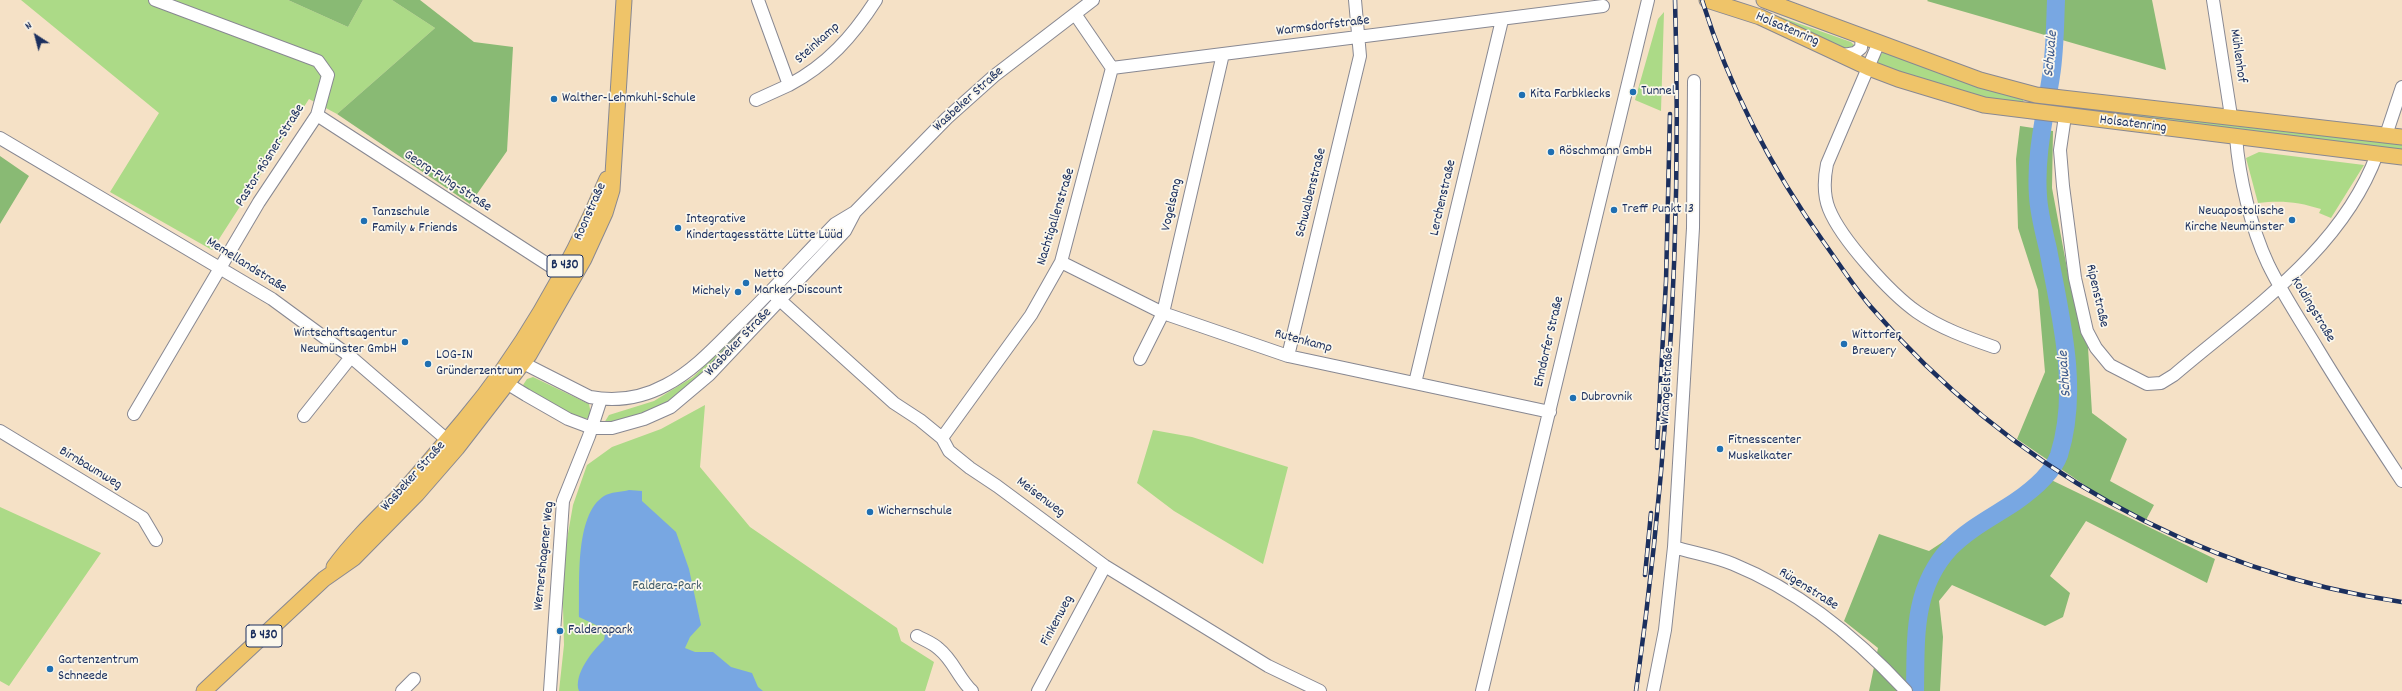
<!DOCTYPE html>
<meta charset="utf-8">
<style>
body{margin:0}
#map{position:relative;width:2402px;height:691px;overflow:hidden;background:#f5e1c6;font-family:Dekko,sans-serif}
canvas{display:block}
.north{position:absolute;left:16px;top:16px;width:40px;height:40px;-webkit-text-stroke:3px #fbf7ec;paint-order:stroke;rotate:324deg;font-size:11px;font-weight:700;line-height:16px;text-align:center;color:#1b2f5e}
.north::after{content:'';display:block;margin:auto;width:14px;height:18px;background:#1b2f5e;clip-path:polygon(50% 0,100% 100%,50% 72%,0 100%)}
</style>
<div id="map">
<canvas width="2402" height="691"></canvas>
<div class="north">N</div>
</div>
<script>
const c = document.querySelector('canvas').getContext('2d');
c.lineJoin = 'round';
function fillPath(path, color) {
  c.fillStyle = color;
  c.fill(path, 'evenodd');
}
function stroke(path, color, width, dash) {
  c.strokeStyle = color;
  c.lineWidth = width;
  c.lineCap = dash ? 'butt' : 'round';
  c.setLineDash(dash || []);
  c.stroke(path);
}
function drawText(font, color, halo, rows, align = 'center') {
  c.font = font + ' Dekko,sans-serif';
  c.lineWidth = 3.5;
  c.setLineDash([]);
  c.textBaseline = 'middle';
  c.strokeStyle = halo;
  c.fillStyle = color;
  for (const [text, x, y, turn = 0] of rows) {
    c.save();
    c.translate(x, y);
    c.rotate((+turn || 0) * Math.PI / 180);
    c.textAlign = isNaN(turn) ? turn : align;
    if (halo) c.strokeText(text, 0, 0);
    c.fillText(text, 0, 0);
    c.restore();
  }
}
fillPath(new Path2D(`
 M21,0H288L348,27L363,0H392L435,28L337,114L309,99L212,250L110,192L159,113Z
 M1735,1L1851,42L1855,46L1844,49L1734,3Z
 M1664,12L1661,111L1635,100L1658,19Z
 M1883,52L2023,100L2024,104L1998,102L1876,65V61Z
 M2078,107L2402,141V152L2078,110Z
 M2259,152L2364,165L2331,218L2319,213L2321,209C2299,202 2281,200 2258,203L2246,158Z
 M750,322L752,325C728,350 703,382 673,401C655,412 625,422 604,423L609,415L654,401L693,377Z
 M533,377L589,404L591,414L589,418C575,422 538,397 525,389L523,385L527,379Z
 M705,405L700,467L750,527L897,628L901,641L934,662L925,691H559L564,645L562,568L573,505L587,465L612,447L661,429Z
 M1153,430L1192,437L1288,467L1263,564L1174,511L1137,483Z
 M0,507L101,553L9,686L0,681Z`), '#acda87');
fillPath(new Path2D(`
 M288,0H363L348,27Z
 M392,0H420L474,42L513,47L507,151L470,204L337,114L435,28Z
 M1928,0H2152L2166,70L1927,1Z
 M2020,126L2053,131L2052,188L2069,279L2087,331L2092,413L2127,439L2110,481L2154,505L2146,520L2102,497L2017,439L2045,372L2038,290L2018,228L2016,159Z
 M0,156L29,176L0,224Z
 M2043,476L2215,559L2207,583L2086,521L2050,576L2070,593L2063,617L2045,626L1952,585L1939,601L1943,637L1940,691H1869L1878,648L1844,621L1879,534L1929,551Z`), '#89ba74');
fillPath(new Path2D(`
 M629,490L642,491V501L676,532L689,569L701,625L690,637L685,648L695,652H713L731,667L752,673L758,687L763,691H579C573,675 593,650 604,640L605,634L598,626L579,617C580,585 574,515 604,496C610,492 622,492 629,490Z`), '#78a7e2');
stroke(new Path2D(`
 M1915,691C1916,639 1912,589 1950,548C1968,529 1994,516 2015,502C2031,491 2052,474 2059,455C2080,388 2060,315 2048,249C2044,232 2039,214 2038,196C2035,155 2045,116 2051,76C2055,51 2055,25 2056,0`), '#78a7e2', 18);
const minor = new Path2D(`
 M758,0L789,85C827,65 853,36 876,0
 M2213,0L2231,116
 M1075,14L1112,68L1603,6
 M1879,42L1827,164C1824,179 1823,194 1829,209C1841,239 1890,293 1917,312C1940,328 1968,338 1994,347
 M1844,55L1855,53L1861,48L1862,36
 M756,100L789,85
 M317,115L561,273
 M2065,116L2060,150L2063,186L2075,278L2087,331L2096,348L2110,365L2147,384L2161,383L2174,375C2249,311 2342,250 2377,154
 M2386,135L2402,87
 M2236,137C2239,177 2251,228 2268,264C2282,293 2300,320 2317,348C2344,393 2373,437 2402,481
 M0,138L272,299L351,357L453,445
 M1061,262L1163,313L1288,356L1550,412
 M771,292L894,403L920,420L942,438L949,451L970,468L997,486L1105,566L1268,666L1320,691
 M1288,356L1360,56L1355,0
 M1140,359L1163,313L1223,54
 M514,363H523L590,397C617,402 642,398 666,385C693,371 715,347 736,326C770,293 802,258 835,224L855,212
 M504,376L508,384L526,395L568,419L592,428H612L644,419L671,407L709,375L845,231L855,212L947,118L994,76L1093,0
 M1415,383L1502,20
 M134,414L259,202L317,115L328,75L318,61L155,0
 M304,416L351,357
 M0,431L143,518L156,540
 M942,438L1031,315L1061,262L1112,68
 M1674,547C1693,553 1714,556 1733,564C1799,591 1858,639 1906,691
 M917,636C924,640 933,643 939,649C953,660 959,679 972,691
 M402,691L414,679
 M550,691L563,501L589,436L601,399
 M1038,691L1105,566
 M1482,691L1648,0
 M1653,691L1665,630L1674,547L1693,228L1694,81`);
const major = new Path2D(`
 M1707,0L1760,17L1869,68L1898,79L1984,105L2402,157
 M1764,0L1980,80L2036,95L2402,137
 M334,567C352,542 375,520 397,498C420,473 442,446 464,420C524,349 571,264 607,179
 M204,691L324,579L354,558L417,494L457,448L529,355L584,259L605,213L612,190L624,0`);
stroke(minor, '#888892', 14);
stroke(major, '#888892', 17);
stroke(minor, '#fff', 12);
stroke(major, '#efc469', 15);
const rail = new Path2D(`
 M1702,0C1729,87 1772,170 1825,244C1840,265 1854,287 1871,307C2007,465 2195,572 2402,602
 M1657,448L1666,281L1670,114
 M1645,575L1651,513
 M1636,691C1668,463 1682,231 1675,0`);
stroke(rail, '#1b2f5e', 4.5);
stroke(rail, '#fbf7ec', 3, [9]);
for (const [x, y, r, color] of [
 [1633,92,4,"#1f6fb2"],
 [1522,95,4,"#1f6fb2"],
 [554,99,4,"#1f6fb2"],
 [1551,152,4,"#1f6fb2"],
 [1614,210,4,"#1f6fb2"],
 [2292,220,4,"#1f6fb2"],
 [364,221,4,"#1f6fb2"],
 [678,228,4,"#1f6fb2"],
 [746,283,4,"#1f6fb2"],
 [738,292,4,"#1f6fb2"],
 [405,342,4,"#1f6fb2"],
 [1844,344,4,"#1f6fb2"],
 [428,364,4,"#1f6fb2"],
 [1573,398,4,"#1f6fb2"],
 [1720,449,4,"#1f6fb2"],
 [870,512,4,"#1f6fb2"],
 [560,631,4,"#1f6fb2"],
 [50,669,4,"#1f6fb2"]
]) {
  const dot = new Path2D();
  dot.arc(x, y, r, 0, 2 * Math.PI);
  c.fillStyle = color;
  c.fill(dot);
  stroke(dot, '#fbf7ec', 1.5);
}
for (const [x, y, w] of [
 [565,266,36],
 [264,636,36]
]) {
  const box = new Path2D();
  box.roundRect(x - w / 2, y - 11, w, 22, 3);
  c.fillStyle = '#fbf7ec';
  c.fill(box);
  stroke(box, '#1b2f5e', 1);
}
drawText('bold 13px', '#1b2f5e', null, [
 ["B 430",565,266],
 ["B 430",264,636]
]);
drawText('14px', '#1b2f5e', '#fbf7ec', [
 ["Warmsdorfstraße",1323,27,-7],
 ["Holsatenring",1787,30,23],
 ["Steinkamp",818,44,-42],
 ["Mühlenhof",2237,56,82],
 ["Wasbeker Straße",969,100,-42],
 ["Holsatenring",2133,125,7],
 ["Pastor-Rösner-Straße",271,156,-58],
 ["Georg-Fuhg-Straße",447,182,33],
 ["Schwalbenstraße",1312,193,-76],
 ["Lerchenstraße",1444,198,-77],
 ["Vogelsang",1173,205,-77],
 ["Roonstraße",591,212,-66],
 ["Nachtigallenstraße",1057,217,-73],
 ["Memellandstraße",246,266,32],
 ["Ripenstraße",2096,296,77],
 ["Koldingstraße",2312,310,59],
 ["Rutenkamp",1303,342,15],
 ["Ehndorfer Straße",1550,342,-77],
 ["Wasbeker Straße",739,343,-46],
 ["Wrangelstraße",1668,386,-87],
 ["Birnbaumweg",90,469,31],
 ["Wasbeker Straße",414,477,-48],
 ["Meisenweg",1040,498,37],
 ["Wernershagener Weg",545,556,-84],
 ["Rügenstraße",1808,590,32],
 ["Finkenweg",1058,621,-62]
]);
drawText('14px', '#1b2f5e', '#fbf7ec', [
 ["Tunnel",1641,92],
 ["Kita Farbklecks",1530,95],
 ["Walther-Lehmkuhl-Schule",562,99],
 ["Röschmann GmbH",1559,152],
 ["Treff Punkt 13",1622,210],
 ["Neuapostolische",2284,212,"right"],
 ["Kirche Neumünster",2284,228,"right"],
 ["Tanzschule",372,213],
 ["Family & Friends",372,229],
 ["Integrative",686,220],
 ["Kindertagesstätte Lütte Lüüd",686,236],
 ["Netto",754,275],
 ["Marken-Discount",754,291],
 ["Michely",730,292,"right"],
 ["Wirtschaftsagentur",397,334,"right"],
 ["Neumünster GmbH",397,350,"right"],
 ["Wittorfer",1852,336],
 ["Brewery",1852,352],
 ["LOG-IN",436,356],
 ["Gründerzentrum",436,372],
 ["Dubrovnik",1581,398],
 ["Fitnesscenter",1728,441],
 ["Muskelkater",1728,457],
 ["Wichernschule",878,512],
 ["Falderapark",568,631],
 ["Gartenzentrum",58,661],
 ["Schneede",58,677]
], 'left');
drawText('14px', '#3f5a68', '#fbf7ec', [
 ["Faldera-Park",667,587]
]);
drawText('italic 15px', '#3c598c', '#fbf7ec', [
 ["Schwale",2052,54,-85],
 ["Schwale",2066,374,-94]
]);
</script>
